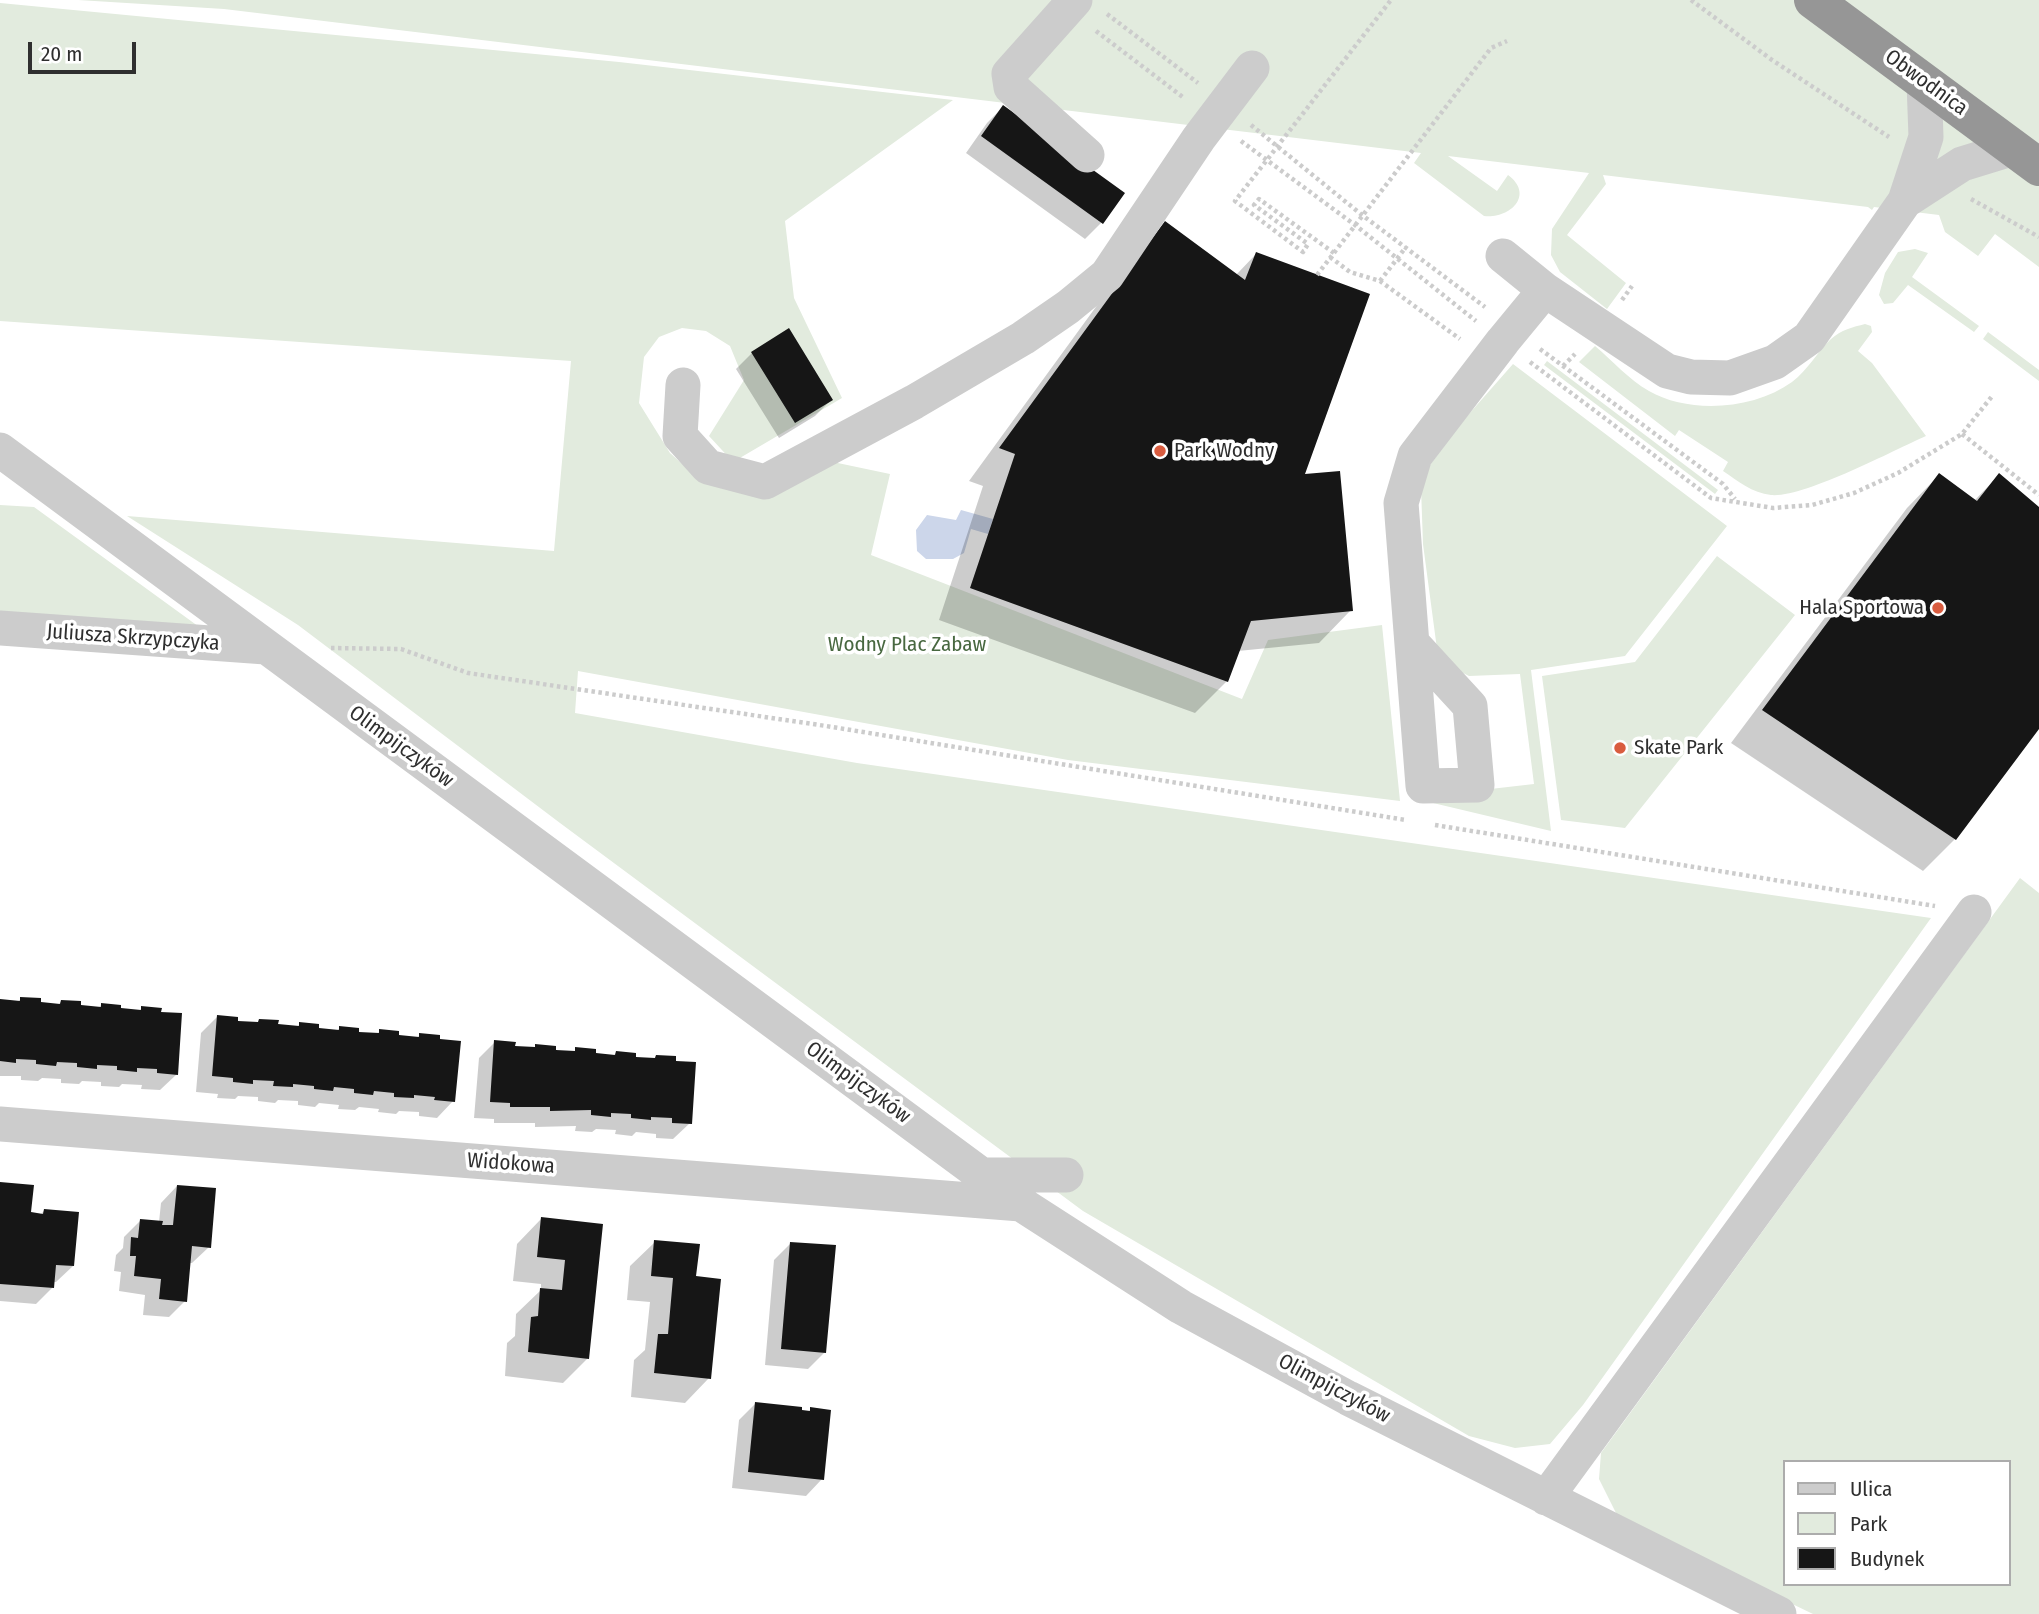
<!DOCTYPE html>
<meta charset="utf-8">
<style>
body{margin:0}
#map{position:relative;width:2039px;height:1614px;overflow:hidden;background:#fff;font-family:"Fira Sans Condensed",sans-serif}
canvas{display:block}
.legend{position:absolute;left:1783px;top:1460px;width:228px;height:126px;box-sizing:border-box;background:#fff;border:2px solid #acacac;margin:0;padding:9px 12px;list-style:none;font-size:21px;color:#2f2f2f}
.legend li{display:flex;align-items:center;gap:14px;height:35px}
.legend b{width:35px;border:2px solid #acacac}
.scale{position:absolute;left:28px;top:42px;width:108px;height:32px;box-sizing:border-box;border:4px solid #2f2f2f;border-top:0;padding-left:9px;font-size:21px;line-height:24px;white-space:nowrap;color:#2f2f2f;-webkit-text-stroke:5px #fff;paint-order:stroke}
</style>
<div id="map">
<canvas width="2039" height="1614"></canvas>
<ul class="legend">
<li><b style="height:9px;background:#ccc"></b>Ulica</li>
<li><b style="height:19px;background:#e2ebde"></b>Park</li>
<li><b style="height:19px;background:#161616"></b>Budynek</li>
</ul>
<div class="scale">20 m</div>
</div>
<script>
const c = document.querySelector('canvas').getContext('2d');
c.lineJoin = 'round';
function fillPath(path, color) {
  c.fillStyle = color;
  c.fill(path, 'evenodd');
}
function stroke(path, color, width, dash) {
  c.strokeStyle = color;
  c.lineWidth = width;
  c.lineCap = dash ? 'butt' : 'round';
  c.setLineDash(dash || []);
  c.stroke(path);
}
function drawText(font, color, halo, rows, align = 'center') {
  c.font = font + ' "Fira Sans Condensed",sans-serif';
  c.lineWidth = 7;
  c.setLineDash([]);
  c.textBaseline = 'middle';
  c.strokeStyle = halo;
  c.fillStyle = color;
  for (const [text, x, y, turn = 0] of rows) {
    c.save();
    c.translate(x, y);
    c.rotate((+turn || 0) * Math.PI / 180);
    c.textAlign = isNaN(turn) ? turn : align;
    if (halo) c.strokeText(text, 0, 0);
    c.fillText(text, 0, 0);
    c.restore();
  }
}
fillPath(new Path2D(`
 M78,0H2039V267L1995,234L1978,256L1945,232L1939,215L1874,207L1872,210L1868,207L1603,175L1606,184L1567,235L1626,283L1607,309L1560,272L1551,255L1552,229L1589,173L1448,156L1497,191L1508,175C1535,195 1510,219 1484,216L1414,163L1421,153L224,9Z
 M0,3L619,62L953,100L785,221L794,298L842,398L733,462L709,436L744,380L730,346L706,331L682,328L659,337L644,357L639,403L670,453L699,479L833,462L890,474L871,555L1242,699L1268,640L1382,625L1400,801L1068,760L578,671L575,713L857,763L1931,918L1583,1405L1550,1444L1515,1448L1469,1436L1083,1211L560,823L298,625L127,516L554,551L571,361L0,321Z
 M1915,249L1928,253L1912,277L1979,326L1974,332L1908,285L1893,303L1884,304L1879,295L1885,273L1898,252Z
 M1865,324L1871,326L1872,332L1858,351L1872,363L1926,436C1892,451 1804,498 1771,495C1752,493 1738,481 1723,471L1728,462L1679,430L1675,436L1579,362L1595,346C1612,360 1629,380 1649,391C1689,414 1753,410 1792,382C1808,370 1817,352 1831,339C1841,330 1853,327 1865,324Z
 M1988,332L2039,370V381L1983,339Z
 M1547,361L1718,490L1715,494L1544,365Z
 M1513,364L1727,526L1625,656L1531,670L1551,831L1412,798L1534,784L1520,674L1469,676L1449,666L1437,649L1423,544L1421,488L1430,465L1461,423Z
 M0,505L34,507L202,629L0,612Z
 M1717,556L1795,615L1625,828L1561,820L1542,676L1635,662Z
 M2020,878L2039,893V1614H1813L1620,1521L1599,1479L1601,1453ZM1785,1462H2009V1584H1785Z`), '#e2ebde');
fillPath(new Path2D(`
 M961,510L993,519L988,534L971,529L964,553L953,559H926L917,551L916,530L927,515L956,520Z`), '#ccd6ea');
fillPath(new Path2D(`
 M1003,107L1123,193L1101,223L1085,239L966,153L987,123Z
 M1165,224L1236,275L1256,254L1302,476L1351,610L1319,643L1238,651L1227,681L1195,713L939,620L983,486L969,481L1133,256Z
 M752,353L831,400L815,416L779,438L736,369Z
 M1939,475L1974,501L1999,475L2039,509V726L1955,839L1923,871L1731,743L1907,508Z
 M21,999L39,1004L58,1005L61,1002L79,1007L98,1009L101,1005L138,1012L142,1008L177,1074L160,1090L141,1089L142,1085L122,1084L119,1087L101,1086V1082L82,1081L79,1084L61,1083V1079L42,1078L38,1081L21,1080V1076H0V1001L17,1002Z
 M218,1016L237,1022L256,1024L259,1021L276,1026L296,1028L300,1024L317,1029L336,1031L340,1028L357,1033L376,1035L380,1031L397,1037L416,1039L420,1035L453,1101L437,1118L419,1116V1112L399,1111L396,1114L378,1112L379,1109L359,1107L355,1110L338,1109L339,1105L319,1103L315,1107L298,1105V1101L278,1100L275,1103L258,1101V1097L238,1096L235,1099L217,1098L218,1094L196,1092L201,1033Z
 M495,1042L513,1047L532,1049L536,1046L554,1051L573,1053L576,1049L594,1055L613,1056L616,1053L634,1059L653,1060L656,1056L690,1123L673,1139L656,1138V1134L636,1132L632,1136L615,1134L616,1130L596,1129L592,1132L575,1131L576,1126L535,1127V1123H494V1119L474,1118L479,1058Z
 M0,1184L30,1214L40,1215L44,1211L73,1266L56,1282H53L52,1288L36,1304L0,1301Z
 M177,1186L209,1247L192,1263H189L185,1301L169,1317L143,1315L145,1295L119,1291L121,1272L114,1271L116,1255L123,1248L124,1237L140,1221L159,1222L161,1203Z
 M541,1219L601,1226L588,1358L563,1383L505,1376L507,1343L515,1336L516,1314L541,1290V1284L513,1281L517,1244Z
 M655,1242L694,1278L709,1378L685,1403L631,1397L634,1360L645,1350L650,1302L627,1300L630,1266Z
 M791,1243L825,1352L808,1369L765,1365L774,1260Z
 M755,1404L808,1412L811,1409L822,1479L806,1496L732,1488L739,1420Z`), '#0003');
fillPath(new Path2D(`
 M1003,105L1125,193L1103,224L981,136Z
 M1165,221L1245,280L1256,252L1370,294L1305,474L1340,471L1353,611L1251,621L1228,682L970,588L1015,454L999,448Z
 M789,328L833,400L795,423L751,352Z
 M1939,473L1977,501L1999,473L2039,507V729L1956,840L1762,710Z
 M20,997L41,998V1002L60,1004L61,1000L81,1001V1005L101,1007V1003L121,1005V1008L141,1010V1006L162,1008L161,1012L182,1013L178,1075L157,1073V1069L137,1068V1072L117,1070V1066L97,1065V1069L77,1067V1063L57,1062L56,1066L36,1064V1060L16,1059V1063L0,1061V999L20,1001Z
 M217,1015L238,1017V1021L258,1022L259,1019L279,1020L278,1024L299,1026V1022L319,1024V1028L339,1030V1026L359,1028V1032L379,1033V1029L399,1031V1035L419,1037V1033L440,1035V1039L461,1041L455,1102L434,1100L435,1097L414,1095V1098L394,1097V1093L374,1091L373,1095L354,1093V1089L334,1087L333,1091L314,1089V1086L293,1084V1087L273,1086L274,1081L253,1080V1084L233,1082V1078L212,1076Z
 M494,1040L516,1042L515,1046L535,1047V1044L556,1046V1050L575,1051V1047L596,1049V1053L615,1055L616,1051L636,1053V1057L655,1058L656,1055L676,1056V1061L696,1062L692,1124L672,1123V1118L651,1117V1120L631,1118V1114L611,1113V1117L591,1115V1110L550,1111V1107H510V1103L490,1102Z
 M0,1182L34,1185L31,1212L43,1214L44,1209L79,1212L74,1266L56,1265L54,1288L0,1284Z
 M177,1185L216,1188L211,1248L192,1246L187,1302L159,1299L161,1279L134,1276L136,1256H130L131,1237L138,1238L140,1219L163,1221L162,1225H173Z
 M541,1217L603,1224L589,1359L528,1352L531,1317L538,1316L540,1288L562,1290L565,1260L537,1257Z
 M654,1240L700,1244L696,1276L721,1279L711,1379L654,1373L658,1334H668L673,1278L651,1276Z
 M790,1242L836,1245L826,1353L781,1349Z
 M755,1402L802,1407V1410L810,1411V1407L831,1410L824,1480L748,1472Z`), '#161616');
stroke(new Path2D(`
 M1691,0L1772,60L1889,137
 M1107,14L1198,83
 M1096,31L1184,98
 M1251,125L1362,215L1485,307
 M1241,141L1355,225L1476,321
 M1971,199L2039,237
 M1334,253L1259,199L1254,205L1308,244L1303,252L1235,201L1391,0
 M1330,257L1350,272L1380,281L1460,339
 M1317,275L1491,48L1507,41
 M1380,281L1406,247
 M1622,300L1632,286
 M1540,349L1723,484L1735,499
 M1530,362L1711,498L1773,508L1812,505L1854,493L1898,473L1962,434L1993,395
 M1563,366L1575,354
 M1962,434L2039,495
 M331,648L401,649L468,673L826,726L1406,820
 M1435,825L1935,906`), '#ccc', 4.5, [3.5, 3.5]);
stroke(new Path2D(`
 M1075,0L1009,74L1011,87L1087,155
 M1905,201L1962,164L2014,148
 M1503,256L1545,290L1667,371L1691,377L1730,378L1775,362L1809,338L1905,201L1926,137L1924,82
 M683,385L680,436L708,467L765,482L914,402L1023,338L1068,307L1107,275L1199,138L1252,68
 M0,450L1021,1204L1181,1307L1348,1398L1779,1614
 M0,628L266,647
 M1413,644L1470,706L1477,785L1423,786L1401,503L1415,456L1503,341L1545,290
 M0,1124L1021,1204
 M982,1175H1066
 M1546,1498L1974,912`), '#ccc', 35);
stroke(new Path2D(`
 M1813,0L2039,167`), '#969696', 38);
for (const [x, y, r, color] of [
 [1160,451,7,"#d95c3f"],
 [1938,608,7,"#d95c3f"],
 [1620,748,7,"#d95c3f"]
]) {
  const dot = new Path2D();
  dot.arc(x, y, r, 0, 2 * Math.PI);
  c.fillStyle = color;
  c.fill(dot);
  stroke(dot, '#fff', 2.5);
}
drawText('21px', '#2f2f2f', '#fff', [
 ["Obwodnica",1926,83,36],
 ["Juliusza Skrzypczyka",133,638,4],
 ["Olimpijczyków",401,747,36],
 ["Olimpijczyków",858,1083,36],
 ["Widokowa",511,1164,4],
 ["Olimpijczyków",1334,1389,28]
]);
drawText('21px', '#2f2f2f', '#fff', [
 ["Park Wodny",1174,451],
 ["Hala Sportowa",1924,608,"right"],
 ["Skate Park",1634,748]
], 'left');
drawText('21px', '#486840', '#fff', [
 ["Wodny Plac Zabaw",907,645]
]);
</script>
